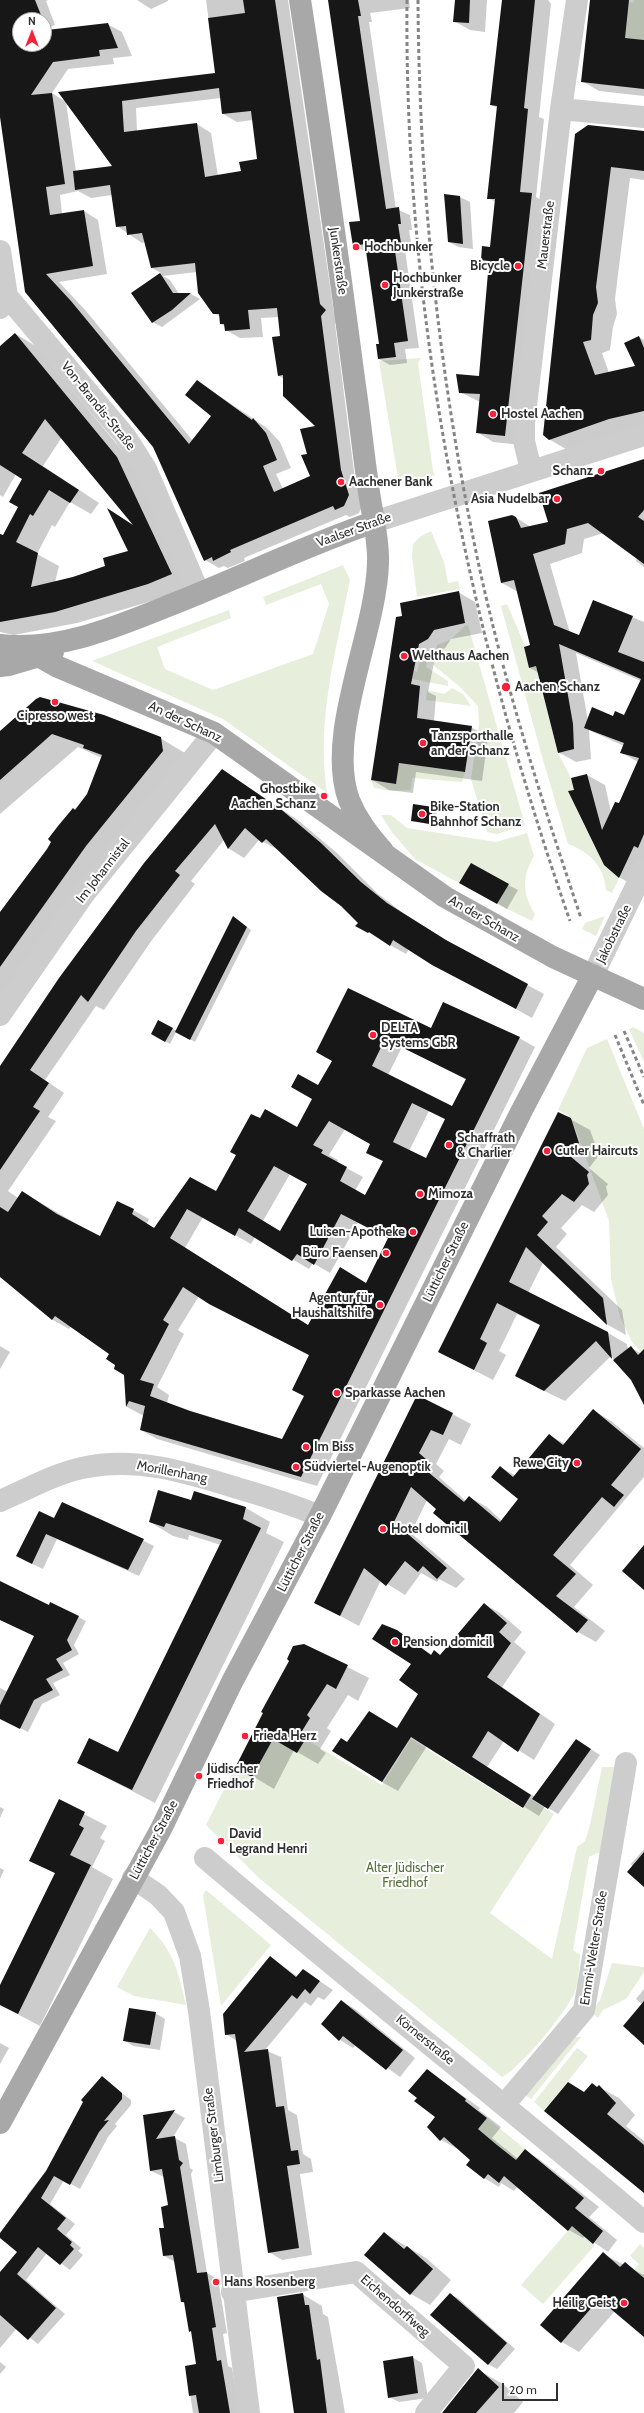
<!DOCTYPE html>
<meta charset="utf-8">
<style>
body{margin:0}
#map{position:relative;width:644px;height:2413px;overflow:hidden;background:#fff;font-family:Cabin,sans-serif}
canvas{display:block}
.north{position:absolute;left:12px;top:12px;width:40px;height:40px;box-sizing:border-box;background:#fff;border:1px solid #acacac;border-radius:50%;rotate:0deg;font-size:11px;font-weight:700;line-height:16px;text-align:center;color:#303030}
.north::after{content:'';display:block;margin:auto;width:14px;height:18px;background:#f7213b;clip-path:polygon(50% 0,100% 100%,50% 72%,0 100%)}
.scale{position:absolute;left:502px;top:2383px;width:56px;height:18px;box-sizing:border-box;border:2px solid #303030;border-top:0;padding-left:5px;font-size:12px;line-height:14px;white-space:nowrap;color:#303030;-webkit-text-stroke:3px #fff;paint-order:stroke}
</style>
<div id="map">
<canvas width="644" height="2413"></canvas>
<div class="north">N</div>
<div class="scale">20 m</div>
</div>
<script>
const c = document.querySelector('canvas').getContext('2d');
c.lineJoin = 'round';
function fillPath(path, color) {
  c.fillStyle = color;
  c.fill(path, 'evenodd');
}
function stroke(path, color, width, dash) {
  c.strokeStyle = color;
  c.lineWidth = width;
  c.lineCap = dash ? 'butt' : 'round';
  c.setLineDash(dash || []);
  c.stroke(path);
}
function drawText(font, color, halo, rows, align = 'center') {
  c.font = font + ' Cabin,sans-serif';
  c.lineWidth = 4;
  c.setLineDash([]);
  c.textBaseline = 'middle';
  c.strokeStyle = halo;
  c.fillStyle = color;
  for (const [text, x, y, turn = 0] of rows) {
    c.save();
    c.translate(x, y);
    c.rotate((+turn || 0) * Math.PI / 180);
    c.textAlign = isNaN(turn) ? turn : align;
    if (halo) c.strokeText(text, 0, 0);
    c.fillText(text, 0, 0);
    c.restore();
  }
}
fillPath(new Path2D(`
 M634,0H644V40L625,38L629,2L633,3Z
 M421,358L418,363L433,471L435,475L402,484L398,478L379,361Z
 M431,531L444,562L448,583L458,581L460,589L417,597L412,556L413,544L421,536Z
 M343,565L350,580C336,651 316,720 327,793L223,719L92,661L229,610L231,618L157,647L165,669L213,690L313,654L329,604L321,584L266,605L263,597Z
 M507,604L525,646L524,647L529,668L536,666L558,753L571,778L574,790L569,791L604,865L619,878L612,893L606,890C604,866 590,852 568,844L541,753L501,606Z
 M468,625L525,825L497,834L487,832L471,779L479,724L478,706L458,685L433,665L437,645L450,640L465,626Z
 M422,651L429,652L426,667L448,681V686L412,679L414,671L417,672Z
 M452,688L463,694L471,706L426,700L427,690L444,694Z
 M399,763L465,772L462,782L412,778L411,790L392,791L374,788L371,780L396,784Z
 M381,815H391L407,828L496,842L527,833L534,856C522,876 522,894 535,914L532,921L497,904L509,884L459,883L415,859L391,831Z
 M605,916L596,936L582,929L585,923Z
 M633,1027L644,1033V1062L629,1029Z
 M607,1039L644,1129V1356L631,1340L620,1317L611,1279L609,1221L571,1117L558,1110L587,1048Z
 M262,1713L382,1785L411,1739L523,1809L530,1799L554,1814L490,1913L552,1959L577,1847L585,1841L589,1829L602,1767H615L602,1853H597L589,1857L573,1950L580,1955C579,1967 579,1981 575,1992C567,2011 520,2069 502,2077L484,2062L260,1879L206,1825Z
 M206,1890L271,1945L221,2006L203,1895Z
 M150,1928C175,1953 178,1972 186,2005L134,1996L117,1987Z
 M612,1963L644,1967V1972L626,1999L603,2010L598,2018L591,2013L600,2000Z
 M572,2037H581L531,2099L525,2095Z
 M577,2048L588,2056L544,2111L534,2102Z
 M487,2118L525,2149L516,2160L478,2129Z
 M572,2226L595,2245L543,2304L521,2285Z
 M640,2244L644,2248V2278L634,2270L639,2264L630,2256Z`), '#e7eedc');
fillPath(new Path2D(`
 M0,0H48L46,1L55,25L44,30V20H20V44H44V32L107,24L122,32L132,56L113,58L114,64L68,69L52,93L66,102L76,172L113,166L60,93L216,74L206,0H288L334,313L340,319L335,324L355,479L363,504L359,513L350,517L346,515L244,558L245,561L228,568L224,566L219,568L205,560L154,446L26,292L0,109ZM221,98L223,114L237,122L253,120L258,160L242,172L218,176L211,133L197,124L137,132L136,108ZM78,191L91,198L112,195L117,226L142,243L145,242L152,268L161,273L133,293L152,322L162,327L200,299L191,294H179L170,280L163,276L197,272L214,313L221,317V324L225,326L226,330L240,338L263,337L261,318L279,317L281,337L279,376L284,379L317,426L308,455L311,477L283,489L276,474L291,468L280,442L267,428L197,381L212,416L193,441L86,311L59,282L107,274L98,220L84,211L62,214L60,195Z
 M137,0H168V1L151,9Z
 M329,0H409L410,8L370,13L372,22H369L396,209L410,215L412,230H409L412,249L405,250L419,348L405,349L407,363L390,365L379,359L380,345L367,252L354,246L361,221Z
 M456,0H487L485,32L470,30L454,21Z
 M503,0H548L551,4L539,117L544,119L536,197L547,204L521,445L493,442L477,432L480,402L460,392L480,378L490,265L482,260L491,248L496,202L488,198L498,108L491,105Z
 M591,0H644V96L599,91L582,81Z
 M644,133V180L630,178L615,299L617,314L613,327L610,350L602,353L609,373L637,367L639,337L644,340V427L569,451L549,439L576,135Z
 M445,195L460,197L470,202L473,249L458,247L449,242Z
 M16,334L37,347L138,470L193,586L169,596L77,623L14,635L0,632V534L4,536L19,506L24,479L16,474L3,497L0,495V348ZM62,437L137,529L109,511L129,551L106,567L55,582L59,566L37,554L52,525L55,527L70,502L91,514L99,503L43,466Z
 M644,459V567L636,561L637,558L604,533L584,539L582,553L550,564L570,633L579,636L593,601L644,622V869L636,887L619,877L575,791L587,775L605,785L611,812L619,804L638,762L622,753L624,746L589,730L591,759L576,762L558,752L539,673L530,668L531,645L518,592L502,583L515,517L531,527L549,522ZM576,653L641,681L625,717L588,721Z
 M458,592L475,602L482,633L451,639L445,648L436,653L428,692L436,696L434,722L471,727L488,737L482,781L416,772L413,793L389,790L372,780L404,617Z
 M40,698L72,706L160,738L185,753L0,1016V915L53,842L49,839L88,794L102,758L78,747L0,814V733Z
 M223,770L299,821L337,853L377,893L403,913L455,946L544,994L532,1018L409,949L406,954L357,926L359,923L341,905L279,850L259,840L244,858L228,848L224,840L191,881L195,884L152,940L104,1010L96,1006L45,1080L64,1093L48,1117L56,1121L8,1191L18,1198L22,1192L101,1238L133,1210L149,1219L147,1224L155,1228L190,1178L216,1193L260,1119L297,1128L333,1061L317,1052L431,1030L519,1038L535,1047L317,1486L157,1439L141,1430L144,1416L127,1407L125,1375L116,1365L111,1353L71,1326L69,1329L53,1320L0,1276V1067ZM402,1047L467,1080L453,1107L388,1075ZM429,1111L446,1120L427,1159L409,1151ZM345,1129L372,1144L367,1152L384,1162L365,1196L355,1191L363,1177L337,1163L338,1160L329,1155ZM290,1174L308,1184L281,1232L263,1221ZM203,1217L251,1244L255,1237L309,1269L313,1263L330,1273L358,1223L389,1239L366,1284L309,1326L185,1248ZM199,1296L310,1356L305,1396L282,1440L167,1403L169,1395L157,1387L184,1334L178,1330Z
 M433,808L437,810L435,826L412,820Z
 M461,882L508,885L518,890L507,909Z
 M238,920L251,930L195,1042L176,1032L170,1044L152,1034L159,1021L177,1031Z
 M570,1119L590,1130L599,1155L589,1168L608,1184L606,1187L608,1195L594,1212L582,1205L561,1228L567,1234L556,1247L622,1310L626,1335L608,1325L543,1263L528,1293L608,1333L627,1344L628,1350L631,1348L644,1355V1402L631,1380L611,1356L565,1401L536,1387L541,1326L517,1314L499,1351L506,1355L493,1380L439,1352Z
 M0,1346L10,1352L0,1369Z
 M418,1396L471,1424L461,1445L449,1439L436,1464L444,1471L439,1477L466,1501L469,1497L487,1507L502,1521L519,1499L500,1467L516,1476L549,1435L565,1444L593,1410L611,1421L644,1448V1477L570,1565L593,1585L574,1607L605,1631L596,1642L578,1632L427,1500L411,1533L465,1579L456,1588L439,1579L437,1582L421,1573L405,1595L381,1580L359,1626L316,1603Z
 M195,1492L246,1508L270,1522L266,1533L284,1542L155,1803L78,1763L118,1753L221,1545L189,1535L188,1540L173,1536L150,1522L192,1501Z
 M98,1518L154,1546L139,1576L57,1539L43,1569L28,1562L54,1520H97Z
 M0,1582L49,1607L51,1603L86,1621L74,1645L79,1654L63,1663L70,1675L53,1683L60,1695L42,1704L28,1732L0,1718V1688L8,1692L35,1636L0,1620Z
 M484,1604L500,1613L522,1632L514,1642L526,1652L502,1687L555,1724L534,1760L504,1741L487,1767L535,1797L586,1746L600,1755L558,1814L545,1806L539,1816L427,1746L398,1791L382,1782L348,1743L398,1729L419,1694L413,1664L396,1631L432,1655L441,1656Z
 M304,1645L369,1678L358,1701L348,1695L327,1728L331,1731L320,1749L326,1753L318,1764L294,1750L274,1789L237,1767Z
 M59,1801L107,1826L100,1838L105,1841L92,1867L113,1879L40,2026L0,2005V1987L56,1874L30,1860Z
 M0,1807L4,1809L0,1818Z
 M644,1849V1886L631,1864Z
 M0,1868L4,1870L0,1879Z
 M271,1957L298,1977L303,1970L333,1990L324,2000L318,1997L311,2006L305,2002L265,2050L281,2057L288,2110L297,2115L303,2154L311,2159L313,2172L300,2174L312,2255L282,2260L269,2252L237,2041L226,2034Z
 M644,1989V2044L642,2004L636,1999Z
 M342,2001L355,2009L415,2058L400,2077L356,2045L353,2048L340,2040L322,2024Z
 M155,2013L165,2019L160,2050L133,2046L124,2040Z
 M0,2043L9,2048L0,2064Z
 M427,2070L480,2108L479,2110L501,2127L492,2138L518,2159L525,2151L539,2159L599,2207L589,2217L617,2240L608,2252L585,2236L583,2238L569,2230L518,2186L514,2191L501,2183L499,2187L484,2178L472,2159L457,2147L456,2148L441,2140L437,2117L418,2098Z
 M102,2078L131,2100V2105L115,2124L117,2126L108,2137L80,2189L64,2180L50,2204L75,2224L66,2235L81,2248L78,2251L83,2255L70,2270L47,2253L26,2280L65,2314L38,2344L17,2328L0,2348V2273L19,2252L0,2237V2234L28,2199L27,2195L46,2171Z
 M599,2087L619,2098L635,2115L626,2126L644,2141V2193L584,2093Z
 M174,2112L185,2118L173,2137L186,2144L190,2168L193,2170L191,2174L207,2273L218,2279L227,2333L223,2334L228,2366L232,2368L240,2413H193L186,2367L197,2365L192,2332L190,2331L185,2304L182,2302L175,2262L164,2256L165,2229L169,2206L164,2177L151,2171L144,2116Z
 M384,2233L426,2258L451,2280L430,2305L411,2294Z
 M603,2254L644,2275V2336L615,2311L579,2352L562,2342L542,2325Z
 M302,2294L322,2306L323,2314L328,2317L345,2413H295Z
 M450,2294L459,2299L515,2349L497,2369L488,2364Z
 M412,2357L422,2363L428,2398L399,2402L389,2397Z
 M0,2362L6,2367L0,2374Z
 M478,2370L503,2384L523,2402L514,2413H444Z`), '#0003');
fillPath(new Path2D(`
 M0,0H35L43,20H20V44H44V23L47,30L108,23L118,48L99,50L100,56L53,62L31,95L52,93L65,184L46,187L50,215L84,210L93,266L46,274L71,301L189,444L211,416L185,395L197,380L252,420L253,418L266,433L277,460L263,466L274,492L310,476L301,455L307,454L300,429L315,426L283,396V375L278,376L272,337L280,336L277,308L248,310L250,329L225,331L224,324H220L219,314H213L198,293L195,263L151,268L142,233L127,235L126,226L116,227L110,185L75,190L73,171L112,166L58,92L215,73L208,18L245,13L243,0H275L320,304L326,310L321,316L341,470L349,495L344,506L335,510L333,506L230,550L231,552L213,561L212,557L204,561L153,447L25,292L0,117ZM219,88L222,114L251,111L257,159L239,162L241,171L205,177L197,123L124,132L122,101Z
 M328,0H358L361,16H358L386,209L399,207L401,224H398L401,243L394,244L408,341L394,343L396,357L378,359L376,344H379L365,244L353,246L349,222L360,221Z
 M455,0H470L469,23L453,22Z
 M502,0H535L524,108L528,109L520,192L532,193L505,436L476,433L480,394L459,393L456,374L479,376L489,261L481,260L482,246L490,247L495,199H487L497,106L490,105Z
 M590,0H629L625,38L644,40V89L581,82Z
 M588,125L644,131V171L611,167L596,287L598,303L593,315L591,340L583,342L595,375L635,366L624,343L639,336L644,348V411L609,419L549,440L543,435L575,134Z
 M444,194L460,196L463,244L448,242Z
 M160,273L173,293H191L172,310L152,323L131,293Z
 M15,333L117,457L172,574L148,584L55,612L0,622V534L3,535L18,507L9,502L22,479L0,465V346ZM45,419L133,525L107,508L128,551L103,558L105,566L73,577L31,587L38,553L16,542L30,514L33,516L49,490L70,503L79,490L22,453Z
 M644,459V510L638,517L644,521V564L588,523L567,529L565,544L533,554L554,625L579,635L593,600L633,616L618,652L644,662V834L638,848L634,846L619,878L604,865L568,791L574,790L571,778L587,774L602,830L615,802L619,803L639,758L620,753L624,743L584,728L592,707L613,716L615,711L624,715L641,679L559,644L573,724L574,749L558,753L536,666L529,668L524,647L530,645L514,580L501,583L488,521L512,515L516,517L521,528L548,522L539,493Z
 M459,591L465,623L434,630L428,639L419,644L411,684L420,686L417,718L472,726L465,772L399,763L396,784L371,780L396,617L402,616L400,603Z
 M40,697L104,715L161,737L163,751L86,846L0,967V912L47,849L51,842L48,839L58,826L73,808L75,810L87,794L102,755L83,748L84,745L52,734L0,780V731L36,699Z
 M222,769L283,811L321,843L361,882L387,903L446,940L528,984L516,1009L432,965L393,940L390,946L369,932L368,933L355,926L358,923L341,906L321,891L266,839L262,843L245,828L228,849L215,824L175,871L180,875L136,931L88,1002L81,995L30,1070L49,1083L33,1107L40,1111L0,1170V1066L59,978L144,863Z
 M413,804L433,807L430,824L411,821Z
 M471,863L509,884L497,904L459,883Z
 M233,916L247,927L190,1040L175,1032Z
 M348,988L431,1028L443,1002L520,1037L301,1477L140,1430L145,1406L129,1401L126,1407L124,1375L114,1369L115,1365L106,1359L109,1354L55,1316L52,1320L0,1277V1207L8,1212L22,1191L57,1214L100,1236L117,1201L134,1209L132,1214L154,1228L190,1177L216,1191L236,1155L230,1152L251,1114L260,1118L265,1109L297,1127L312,1099L291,1087L298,1074L318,1085L332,1061L316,1052ZM385,1039L466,1079L452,1106L372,1066ZM412,1103L445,1119L426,1158L393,1142ZM329,1121L370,1144L366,1153L383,1161L365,1195L340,1181L347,1167L321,1153L323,1150L313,1145ZM274,1166L307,1184L280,1231L247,1211ZM187,1209L235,1236L239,1228L292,1261L297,1254L314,1265L341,1214L388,1238L366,1283L340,1267L308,1325L170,1238ZM183,1287L209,1304L309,1355L292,1390L304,1396L282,1439L190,1411L150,1396L154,1384L140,1380L169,1324L163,1320Z
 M158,1020L173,1028L165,1042L151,1034Z
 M558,1112L571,1118L579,1143L570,1156L589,1172L587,1175L589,1184L574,1202L562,1194L542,1216L548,1222L537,1235L603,1298L607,1325L526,1247L509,1282L608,1332L612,1359L596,1341L544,1391L515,1376L540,1325L497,1303L480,1339L487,1343L474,1370L438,1352Z
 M631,1346L638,1355L644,1349V1405L631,1380L613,1360Z
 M417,1395L453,1413L443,1435L431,1430L419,1453L427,1460L422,1467L464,1502L469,1496L500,1522L518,1499L491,1477L500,1466L513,1477L549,1434L563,1445L593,1409L641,1449L611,1485L624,1495L618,1502L614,1507L602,1497L553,1555L576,1574L556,1596L588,1620L577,1633L433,1513L436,1509L411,1487L394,1522L447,1568L437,1579L423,1566L418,1572L405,1561L386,1586L364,1568L340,1616L314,1603Z
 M158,1490L191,1500L194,1491L246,1507L243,1519L261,1528L132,1790L77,1763L89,1738L118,1752L222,1540L166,1523L164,1527L149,1522Z
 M62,1502L144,1539L128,1570L46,1534L32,1564L16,1556L39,1511L54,1518Z
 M644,1545V1590L622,1571Z
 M0,1581L49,1605L50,1602L79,1616L67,1640L72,1650L56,1659L63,1670L46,1679L53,1690L34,1700L20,1729L0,1719V1705L34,1636L0,1620Z
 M484,1603L507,1623L499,1632L511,1643L487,1677L540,1714L518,1752L488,1731L472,1757L531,1795L523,1808L411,1737L382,1782L332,1751L341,1738L347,1742L369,1711L397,1728L418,1694L399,1680L411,1664L372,1639L382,1624L397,1630L431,1655L434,1650L440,1655Z
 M304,1644L348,1665L336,1689L327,1684L307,1715L310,1718L299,1736L305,1740L297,1753L273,1739L252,1777L235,1768L263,1713L261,1712L289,1661L287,1659L293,1646Z
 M576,1739L591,1749L548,1809L532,1799Z
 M59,1799L85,1812L79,1825L84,1828L70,1855L91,1865L18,2014L0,2005V1985L55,1873L29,1861Z
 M644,1852V1887L627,1872Z
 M270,1956L296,1977L303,1969L320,1981L310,1994L305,1989L297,1999L292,1995L244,2052L268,2049L276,2107L284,2106L291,2151L298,2150L300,2164L287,2166L299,2248L268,2253L235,2034L225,2035L223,2014Z
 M341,2000L403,2050L386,2070L343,2036L339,2041L321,2024Z
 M644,2001V2045L623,2026Z
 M129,2008L156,2012L150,2045L123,2041Z
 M427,2069L466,2099L465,2101L487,2118L478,2129L497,2145L516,2160L525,2149L584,2198L575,2208L603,2231L593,2244L572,2226L568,2231L504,2176L499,2183L488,2174L484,2179L466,2165L470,2160L444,2137L440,2141L427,2127L435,2117L414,2101L417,2098L408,2091Z
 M102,2076L122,2093V2099L104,2121L109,2120L99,2132L70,2185L54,2176L41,2198L66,2218L57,2229L72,2242L70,2245L74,2249L60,2265L38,2247L17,2274L56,2308L28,2340L0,2315V2272L17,2252L0,2238V2233L46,2171L83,2102L81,2100Z
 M568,2082L584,2092L592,2083L597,2087L599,2085L616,2103L607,2114L644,2145V2193L544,2111Z
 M175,2110L156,2139L175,2136L179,2160L183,2163L180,2167L197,2273L207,2272L216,2327L212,2328L217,2361L221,2360L230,2413H199L196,2395L189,2396L185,2366L196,2364L191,2331L189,2332L184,2302H181L173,2255L163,2256L159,2228H164L161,2207L168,2205L162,2169L150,2171L143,2115Z
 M384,2232L404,2249L407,2246L433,2269L410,2295L364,2255Z
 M603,2252L620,2267L625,2262L644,2278V2337L599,2299L561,2343L540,2325Z
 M303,2293L305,2305H309L317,2360L320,2359L327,2413H294L277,2297Z
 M450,2293L507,2343L488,2365L430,2315Z
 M413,2356L418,2393L388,2398L383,2361Z
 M478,2368L499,2387L476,2413H442Z`), '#171717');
stroke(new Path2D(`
 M561,109L644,117
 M0,251L7,296L0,308
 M7,296L125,436L146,469L199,593
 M531,470L524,441V423L561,109L577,0
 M0,1015L84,894L214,733
 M0,1501C26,1490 54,1474 82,1468C135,1456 186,1472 237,1488C265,1496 293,1505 320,1516
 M205,1858C350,1982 499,2099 644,2222
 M133,1878L158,1895L174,1912L190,1956L199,2011L249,2413
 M504,2105L584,2010L626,1763
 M232,2292L356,2272L464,2366L426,2413`), '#cdcdcd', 22);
stroke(new Path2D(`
 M374,522L644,435
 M593,975L644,870`), '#cdcdcd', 22);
stroke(new Path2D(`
 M300,0C320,128 338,257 355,386C360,419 363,452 368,485C371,511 379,537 378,563C376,634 325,734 349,800C357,820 369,835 383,851
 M0,645C61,652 123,624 178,602C243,576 307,545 374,522
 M38,656L56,666L214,733L445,897L553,957L644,999
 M0,666L9,665L53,652
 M0,2123L161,1829L232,1682L320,1516L521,1112L593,975`), '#a8a8a8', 22);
stroke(new Path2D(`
 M407,0C404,315 467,625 570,921
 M418,0C419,184 438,367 475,547C501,673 540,796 581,918
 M624,1031L644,1077
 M615,1035L644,1105`), '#858585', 3, [4, 3]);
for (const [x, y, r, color] of [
 [356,247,4,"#f7213b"],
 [518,266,4,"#f7213b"],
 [385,285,4,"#f7213b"],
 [493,414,4,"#f7213b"],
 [601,471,4,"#f7213b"],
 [341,482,4,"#f7213b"],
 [557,499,4,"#f7213b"],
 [404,656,4,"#f7213b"],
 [506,687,5,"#f7213b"],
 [55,702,4,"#f7213b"],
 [423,743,4,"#f7213b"],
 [324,796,4,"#f7213b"],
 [422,814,4,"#f7213b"],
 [373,1035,4,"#f7213b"],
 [449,1145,4,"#f7213b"],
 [547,1151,4,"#f7213b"],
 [420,1194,4,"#f7213b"],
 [413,1232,4,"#f7213b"],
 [386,1253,4,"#f7213b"],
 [380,1305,4,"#f7213b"],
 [337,1393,4,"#f7213b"],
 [306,1447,4,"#f7213b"],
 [577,1463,4,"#f7213b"],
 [296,1467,4,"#f7213b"],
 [383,1529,4,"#f7213b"],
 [395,1642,4,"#f7213b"],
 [245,1736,4,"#f7213b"],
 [199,1776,4,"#f7213b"],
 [221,1841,4,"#f7213b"],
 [216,2282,4,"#f7213b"],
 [624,2303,4,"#f7213b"]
]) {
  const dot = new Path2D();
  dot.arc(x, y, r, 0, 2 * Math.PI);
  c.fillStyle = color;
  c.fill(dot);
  stroke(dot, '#fff', 1.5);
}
drawText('13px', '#303030', '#fff', [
 ["Mauerstraße",546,235,-83],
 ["Junkerstraße",338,261,82],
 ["Von-Brandis-Straße",98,406,51],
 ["Vaalser Straße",354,530,-20],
 ["An der Schanz",185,722,25],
 ["Im Johannistal",103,871,-52],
 ["An der Schanz",484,919,30],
 ["Jakobstraße",614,934,-64],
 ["Lütticher Straße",446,1262,-64],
 ["Morillenhang",172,1472,11],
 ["Lütticher Straße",301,1552,-63],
 ["Lütticher Straße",154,1840,-62],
 ["Emmi-Welter-Straße",594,1948,-81],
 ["Körnerstraße",425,2040,39],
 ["Limburger Straße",214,2135,-97],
 ["Eichendorffweg",395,2306,41]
]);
drawText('bold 13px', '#303030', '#fff', [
 ["Hochbunker",364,247],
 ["Bicycle",510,266,"right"],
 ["Hochbunker",393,278],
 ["Junkerstraße",393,293],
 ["Hostel Aachen",501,414],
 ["Schanz",593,471,"right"],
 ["Aachener Bank",349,482],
 ["Asia Nudelbar",549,499,"right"],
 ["Welthaus Aachen",412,656],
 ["Aachen Schanz",515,687],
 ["Cipresso west",55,716,"center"],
 ["Tanzsporthalle",431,736],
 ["an der Schanz",431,751],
 ["Ghostbike",316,789,"right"],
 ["Aachen Schanz",316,804,"right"],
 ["Bike-Station",430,807],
 ["Bahnhof Schanz",430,822],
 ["DELTA",381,1028],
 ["Systems GbR",381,1043],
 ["Schaffrath",457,1138],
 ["& Charlier",457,1153],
 ["Cutler Haircuts",555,1151],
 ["Mimoza",428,1194],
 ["Luisen-Apotheke",405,1232,"right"],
 ["Büro Faensen",378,1253,"right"],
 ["Agentur für",372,1298,"right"],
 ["Haushaltshilfe",372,1313,"right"],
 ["Sparkasse Aachen",345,1393],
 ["Im Biss",314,1447],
 ["Rewe City",569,1463,"right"],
 ["Südviertel-Augenoptik",304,1467],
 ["Hotel domicil",391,1529],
 ["Pension domicil",403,1642],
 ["Frieda Herz",253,1736],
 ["Jüdischer",207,1769],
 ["Friedhof",207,1784],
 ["David",229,1834],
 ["Legrand Henri",229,1849],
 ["Hans Rosenberg",224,2282],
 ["Heilig Geist",616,2303,"right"]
], 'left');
drawText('13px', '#557038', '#fff', [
 ["Alter Jüdischer",405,1868],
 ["Friedhof",405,1883]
]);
</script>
